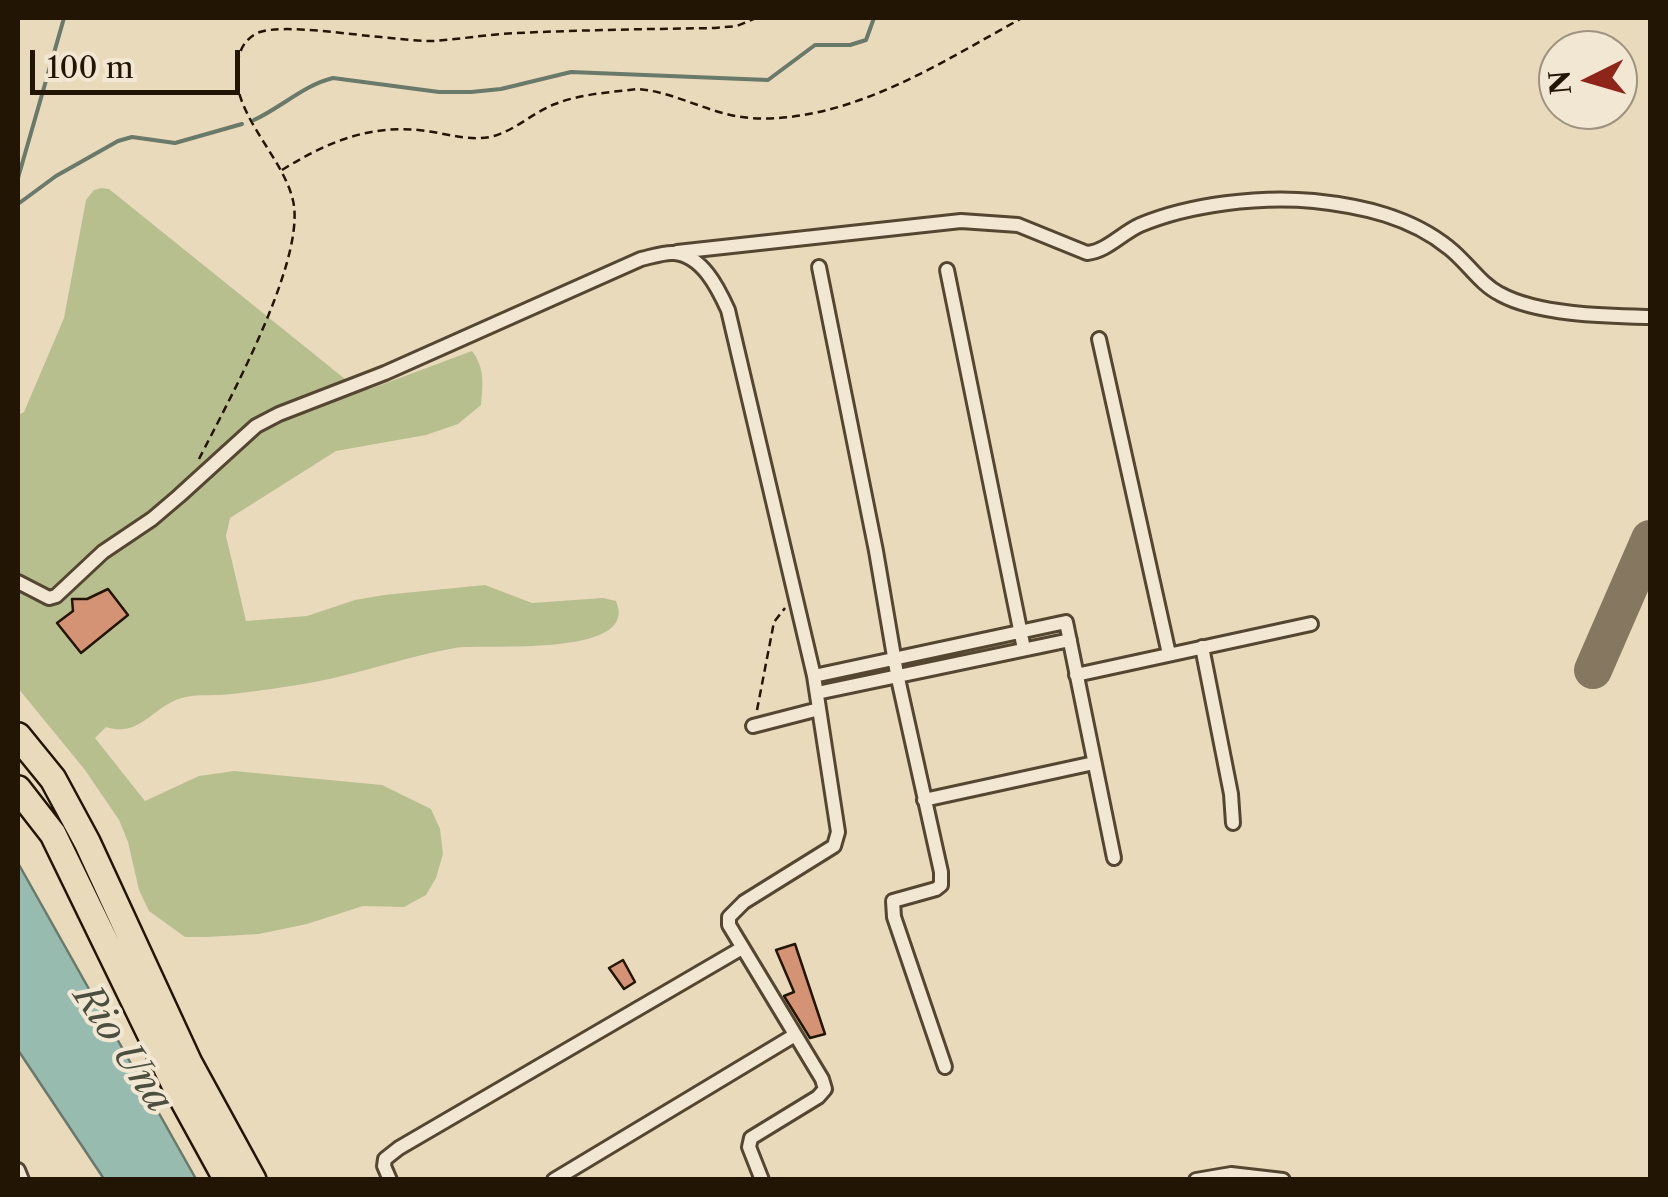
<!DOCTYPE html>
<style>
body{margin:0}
#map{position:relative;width:1668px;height:1197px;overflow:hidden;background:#e9dabc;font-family:"Libre Caslon Text",serif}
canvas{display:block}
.frame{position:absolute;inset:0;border:20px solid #231503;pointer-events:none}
.north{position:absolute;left:1538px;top:30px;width:100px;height:100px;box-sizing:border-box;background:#f1e7d3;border:2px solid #9f9380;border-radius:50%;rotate:265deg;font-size:28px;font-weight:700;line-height:40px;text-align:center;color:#231503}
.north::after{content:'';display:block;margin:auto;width:35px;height:45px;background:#8f2418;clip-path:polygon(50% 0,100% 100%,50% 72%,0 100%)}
.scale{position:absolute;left:30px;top:50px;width:210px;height:45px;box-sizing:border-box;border:5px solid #231503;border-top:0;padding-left:12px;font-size:30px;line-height:35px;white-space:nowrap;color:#231503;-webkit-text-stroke:8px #f1e7d3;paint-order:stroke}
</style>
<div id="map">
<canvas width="1668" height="1197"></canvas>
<div class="frame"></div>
<div class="north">N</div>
<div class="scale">100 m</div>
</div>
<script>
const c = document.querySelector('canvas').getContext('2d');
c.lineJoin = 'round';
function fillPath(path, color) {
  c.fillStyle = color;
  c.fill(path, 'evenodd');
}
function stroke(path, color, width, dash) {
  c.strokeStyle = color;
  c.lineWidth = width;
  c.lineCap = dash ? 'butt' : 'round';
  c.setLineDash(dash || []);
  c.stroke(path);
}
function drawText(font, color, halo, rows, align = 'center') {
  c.font = font + ' "Libre Caslon Text",serif';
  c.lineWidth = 8;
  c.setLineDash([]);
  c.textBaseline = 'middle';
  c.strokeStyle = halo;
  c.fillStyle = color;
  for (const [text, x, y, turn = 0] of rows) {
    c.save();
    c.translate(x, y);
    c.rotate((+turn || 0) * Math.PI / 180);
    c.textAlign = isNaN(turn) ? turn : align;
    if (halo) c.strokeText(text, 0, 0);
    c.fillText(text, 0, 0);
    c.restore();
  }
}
fillPath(new Path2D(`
 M102,188L109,189L345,379L370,389L472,351C485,368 483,384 481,405L458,424L426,435L336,451L230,518L226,536L246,621L307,616L355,600L384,595L485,585L532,603L603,598L616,601C641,659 483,643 455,648C408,656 362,673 315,682C287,687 259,691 232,694C217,696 201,694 186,697C154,703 141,739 106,727L95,738L145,801L199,776L234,771L382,785L431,809L440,829L443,854L436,878L426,895L404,907L363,906L307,924L259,934L207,937H185L149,911L139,890L128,842L119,820L85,770L18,688V415L24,412L64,318L86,200L94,190Z`), '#b8bf8f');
const water = new Path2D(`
 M18,863L196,1179H104L18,1050Z`);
fillPath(water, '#97bbae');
stroke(water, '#69796a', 2.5);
stroke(new Path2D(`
 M254,120C282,107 304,85 333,78L439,92H471L501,89L571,72L768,80L815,45H850L866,40L874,18
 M18,178L64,18
 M18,204L56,176L118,141L132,137L175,143L242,124`), '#69796a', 4);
stroke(new Path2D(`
 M1593,670L1650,539`), '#867860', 38);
const building = new Path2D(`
 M108,589L128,615L81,653L57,623L73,611L72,599H87Z
 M795,944L825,1034L810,1038L784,996L794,992L776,950Z
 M623,960L635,982L624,989L609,968Z`);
fillPath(building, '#d59376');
stroke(building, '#231503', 2.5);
const street = new Path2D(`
 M677,252L961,221L1018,225L1087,253C1107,251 1122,233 1140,225C1190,204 1260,196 1314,201C1362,206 1411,217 1449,248C1467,262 1480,284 1500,294C1538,315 1607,316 1650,317
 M819,267L876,551L897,674L941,872V885L936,889L893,901L894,917L945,1067
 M947,270L1024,649
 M1099,339L1169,654
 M18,582L49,598L56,596L103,552L152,519L179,496L256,426L279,414L385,373L641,259C651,257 664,252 674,253C702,255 718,288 728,310L814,676L838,832L834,846L744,902L729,917V925L822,1079L825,1089L818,1097L751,1138L749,1147L762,1180
 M1202,647L1231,794L1233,823
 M1076,675L1311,624
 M814,676L1066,622L1114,858
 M817,693L1070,640
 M753,726L819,709
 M924,800L1094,763
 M18,1170L22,1180
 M390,1180L384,1166L385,1159L399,1148L742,948
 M554,1180L795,1035
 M1196,1180L1231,1174L1283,1180`);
const highway = new Path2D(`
 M18,736L53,779L87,842L189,1063L253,1180
 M18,789L53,834L176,1087L227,1180`);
stroke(street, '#544631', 18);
stroke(highway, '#231503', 30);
stroke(new Path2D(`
 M282,170C327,142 372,123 426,131C449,134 472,142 494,136C517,129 534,112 555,104C580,94 612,92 638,89C676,92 711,115 750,118C848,124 940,63 1022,18
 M199,459C228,402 302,268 294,206C287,156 220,107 240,53C243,43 251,35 260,32C285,24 353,35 381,37C399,39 417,41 434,41C462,39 490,34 517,33C583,30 649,29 715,28L737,26L756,18
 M757,710L774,622L785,608`), '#231503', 2.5, [8, 5]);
stroke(street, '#f1e7d3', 12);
stroke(highway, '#e9dabc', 25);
drawText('italic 38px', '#4c4f3f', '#f1e7d3', [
 ["Rio Una",122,1049,56]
]);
</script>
